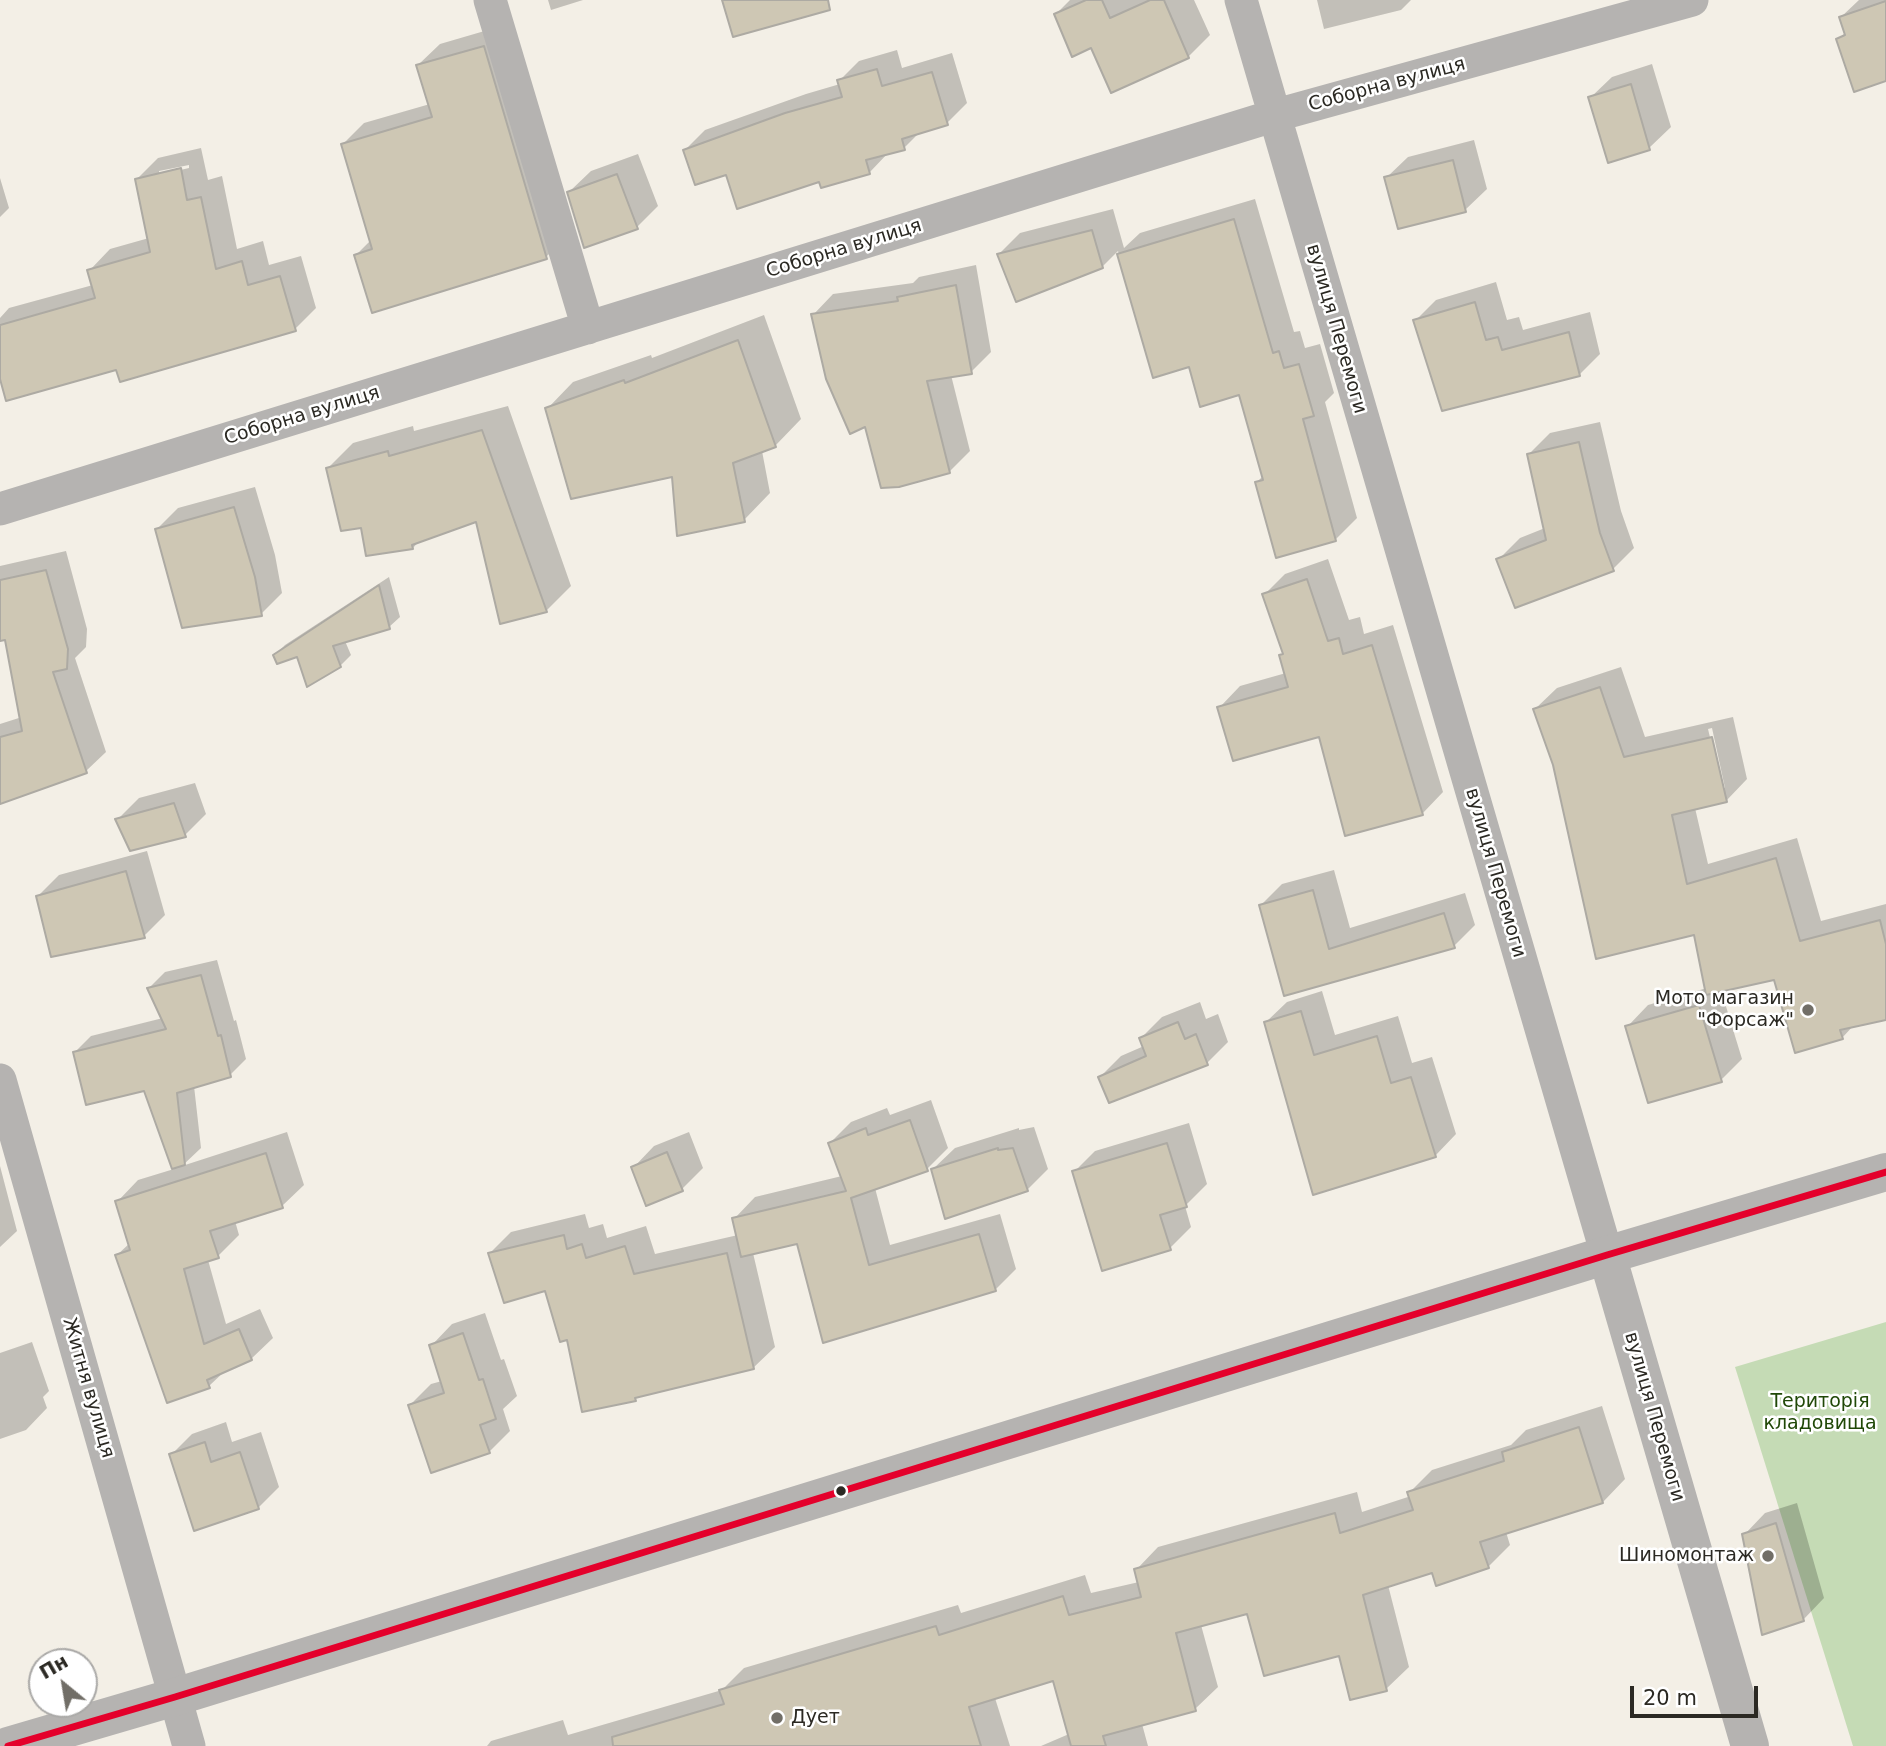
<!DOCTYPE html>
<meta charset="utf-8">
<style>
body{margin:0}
#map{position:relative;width:1886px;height:1746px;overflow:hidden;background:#f3efe6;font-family:"DejaVu Sans",sans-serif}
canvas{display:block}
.north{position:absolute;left:28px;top:1648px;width:70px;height:70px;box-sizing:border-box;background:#fff;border:2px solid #aaa9a7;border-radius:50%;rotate:330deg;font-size:19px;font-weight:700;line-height:28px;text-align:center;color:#2b2923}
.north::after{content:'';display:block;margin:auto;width:24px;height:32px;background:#716e67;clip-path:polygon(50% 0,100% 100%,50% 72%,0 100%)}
.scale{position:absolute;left:1630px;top:1686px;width:128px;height:32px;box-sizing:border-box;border:4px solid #2b2923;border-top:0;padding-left:9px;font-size:21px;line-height:24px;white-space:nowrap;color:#2b2923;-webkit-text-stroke:5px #fff;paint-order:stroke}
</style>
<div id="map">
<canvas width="1886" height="1746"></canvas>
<div class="north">Пн</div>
<div class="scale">20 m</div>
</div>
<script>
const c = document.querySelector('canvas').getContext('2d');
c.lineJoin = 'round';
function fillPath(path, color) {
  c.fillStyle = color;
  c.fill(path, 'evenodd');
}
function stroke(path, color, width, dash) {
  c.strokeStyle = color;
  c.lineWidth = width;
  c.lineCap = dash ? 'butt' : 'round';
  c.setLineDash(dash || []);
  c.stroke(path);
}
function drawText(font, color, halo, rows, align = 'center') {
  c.font = font + ' "DejaVu Sans",sans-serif';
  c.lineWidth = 5;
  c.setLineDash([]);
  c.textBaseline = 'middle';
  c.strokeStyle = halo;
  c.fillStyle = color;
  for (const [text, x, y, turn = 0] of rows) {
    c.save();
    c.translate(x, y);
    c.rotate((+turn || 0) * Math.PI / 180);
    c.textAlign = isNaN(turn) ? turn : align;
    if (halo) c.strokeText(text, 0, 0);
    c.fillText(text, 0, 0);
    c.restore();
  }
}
fillPath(new Path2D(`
 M1886,1322V1746H1853L1735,1367Z`), '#c5dbb5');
fillPath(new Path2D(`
 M548,0H583L551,10Z
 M1070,0H1194L1210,35L1188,57L1092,46L1056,14Z
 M1317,0H1411L1401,10L1324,29Z
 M1859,0H1886V79L1838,40L1846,32L1841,17Z
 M505,25L567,236L546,257L356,255L371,240L343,144L364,123L430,104L418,65L440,44Z
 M897,50L902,68L952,53L967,103L947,123L921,131L904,148L889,152L869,173L820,180L727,172L685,150L705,130L806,94L840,84L839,81L859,61Z
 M1652,64L1671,127L1649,148L1590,98L1612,77Z
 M1474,140L1487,189L1465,210L1386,178L1408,157Z
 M201,148L208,180L222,176L237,249L263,241L269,265L301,256L316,308L295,329L117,368L0,372V318L9,308L93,285L89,271L110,249L149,238L137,179L158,158ZM189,165V168L159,175V171Z
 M638,154L658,206L637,227L569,192L591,171Z
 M0,178L9,208L0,217Z
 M1255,199L1294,332L1300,331L1305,348L1320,344L1334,393L1325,402L1357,518L1336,539L1277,556L1257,482L1263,476L1240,393L1190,365L1155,376L1118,251L1102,267L999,254L1020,233L1113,209L1124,248L1140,233Z
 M976,265L991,352L971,372L951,375L970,451L950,471L866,425L813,315L833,294L913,283L919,277Z
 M1496,282L1507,320L1519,317L1523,330L1590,312L1600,354L1579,375L1443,409L1415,321L1436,300Z
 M764,315L801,419L775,446L762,451L770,493L744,520L674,475L547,409L573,382L651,355L652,358Z
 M508,406L571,586L546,611L478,520L420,540L413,548L362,526L328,468L353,443L413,426L414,431Z
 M1600,422L1621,511L1634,548L1613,569L1499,559L1520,538L1545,528L1529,454L1550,433Z
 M255,487L275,555L282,593L261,614L157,529L178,508Z
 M66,551L87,629L86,647L75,658L106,752L86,771L0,792V724L22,717L6,638L0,639V566Z
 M1328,559L1349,620L1360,617L1364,634L1393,625L1443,792L1422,814L1320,734L1219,708L1240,686L1286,673L1281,655L1284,652L1264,595L1285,574Z
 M389,577L400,617L389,627L345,641L351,655L340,666L298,655H275L285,645Z
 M1621,667L1645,737L1733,717L1747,779L1726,801L1695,808L1708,864L1797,838L1821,921L1886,904V1018L1854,1025L1842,1038L1775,978L1721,990L1742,1059L1721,1080L1627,1027L1648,1005L1707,988L1695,933L1554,765L1535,709L1557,688ZM1712,728L1725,788H1722L1708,729Z
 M195,783L206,814L185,835L118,819L139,798Z
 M147,851L165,915L144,936L38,896L59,875Z
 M1334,870L1350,928L1465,893L1475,925L1454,946L1286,993L1261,905L1282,884Z
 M217,960L234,1021L236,1020L246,1059L230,1075L194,1086L201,1148L182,1166L287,1132L304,1185L282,1206L235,1221L239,1235L218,1256L208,1260L226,1324L260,1309L273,1338L251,1359L226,1370L209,1386L117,1255L130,1243L117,1202L138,1180L174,1169L145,1089L75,1052L91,1036L163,1018L149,988L165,972Z
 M1322,991L1335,1035L1398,1016L1412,1063L1432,1057L1456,1134L1435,1156L1265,1023L1287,1002Z
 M1200,1002L1206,1019L1218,1014L1228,1042L1207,1063L1100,1077L1121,1056L1144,1046L1141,1038L1162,1017Z
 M931,1100L948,1148L927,1169L875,1188L890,1245L1000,1214L1016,1269L995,1290L825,1341L798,1242L753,1253L775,1347L753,1368L640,1395L635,1399L569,1338L546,1288L490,1253L511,1232L585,1214L589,1228L603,1224L607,1238L646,1226L655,1254L738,1235L734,1219L755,1197L842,1176L830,1143L851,1122L887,1108L890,1115Z
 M1189,1123L1207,1184L1185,1206L1191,1227L1170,1248L1074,1172L1095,1151Z
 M1034,1127L1048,1169L1027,1190L933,1169L955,1148L1019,1128V1130Z
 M689,1132L703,1168L682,1189L633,1168L654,1146Z
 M0,1166L17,1231L0,1247Z
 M485,1313L501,1360L504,1359L517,1396L503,1409L510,1431L489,1452L410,1405L431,1384L442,1381L431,1346L452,1324Z
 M32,1342L49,1391L43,1397L47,1408L26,1430L0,1439V1353Z
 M1602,1406L1625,1479L1603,1502L1506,1532L1510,1545L1488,1567L1433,1571L1388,1585L1409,1667L1386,1689L1340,1654L1248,1612L1201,1625L1218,1687L1195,1709L1142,1724L1148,1746H1041L1069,1734L1054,1679L995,1698L1010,1746H487L491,1741L563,1720L568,1735L722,1690L744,1668L958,1605L961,1613L1085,1575L1091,1593L1139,1582L1136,1570L1158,1547L1357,1492L1362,1512L1411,1496L1409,1493L1432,1470L1511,1445L1526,1430Z
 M226,1422L232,1442L261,1432L279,1487L258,1508L171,1455L192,1434Z
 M1797,1503L1824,1598L1803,1620L1744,1535L1765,1513Z`), '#0003');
const building = new Path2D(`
 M722,0H828L830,10L733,37Z
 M1086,0H1102L1110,18L1150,0H1164L1189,58L1111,93L1091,48L1072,57L1054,14Z
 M1886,1V81L1854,92L1836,39L1845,35L1839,17Z
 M484,46L547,259L372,313L354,255L372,249L341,144L432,117L416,65Z
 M877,69L882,86L932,72L948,125L902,139L905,150L866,160L870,174L821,188L819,182L737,209L726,175L695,185L683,150L785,113L842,97L837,80Z
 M1631,84L1650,150L1608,163L1588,97Z
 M1453,160L1466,212L1398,229L1384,177Z
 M181,168L187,200L201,197L216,269L242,261L248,285L280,276L296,331L120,382L116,370L6,401L0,379V325L95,298L87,270L150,252L135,179Z
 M617,174L638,229L584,248L567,192Z
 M1234,219L1273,353L1279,351L1284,368L1299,364L1314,416L1303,419L1336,541L1276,558L1255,482L1263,480L1239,395L1200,407L1189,367L1153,378L1117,254Z
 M1092,230L1103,268L1016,302L997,254Z
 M956,285L972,374L927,381L950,473L899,487L881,488L865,427L850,434L826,379L811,314L898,301L897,297Z
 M1475,302L1486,340L1498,337L1502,350L1569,332L1580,376L1442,411L1413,320Z
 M738,340L776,447L733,463L745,522L677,536L672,477L571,499L545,408L624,380L625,383Z
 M482,430L547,612L500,624L476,522L412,545L413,549L366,556L361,528L341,531L326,468L388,451L389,456Z
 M1579,442L1600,533L1614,571L1515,608L1496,559L1546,540L1527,454Z
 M234,507L255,577L262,616L182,628L155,529Z
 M46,570L68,649L67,669L53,672L87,773L0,804V737L22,731L5,640L0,641V580Z
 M1307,579L1328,641L1339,638L1343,654L1372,645L1423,815L1345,836L1319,737L1233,761L1217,707L1288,687L1279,655L1283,654L1262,594Z
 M379,585L390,629L333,646L341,667L307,687L297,657L277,664L273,655Z
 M1600,687L1624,757L1712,737L1727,802L1672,815L1687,884L1776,858L1800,941L1880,920L1886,944V1020L1840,1030L1843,1039L1795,1053L1774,980L1706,995L1694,935L1596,959L1553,765L1533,709Z
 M174,803L186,837L130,851L115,819Z
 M126,871L145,938L51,957L36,896Z
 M1313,890L1329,949L1444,913L1455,948L1284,996L1259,905Z
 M201,975L218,1036L221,1035L231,1077L177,1093L185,1165L172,1169L144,1091L86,1105L73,1052L166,1029L147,988Z
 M1699,1005L1722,1082L1648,1103L1625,1026Z
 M1301,1011L1314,1055L1377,1036L1391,1083L1411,1077L1436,1157L1313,1195L1264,1022Z
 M1178,1022L1185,1039L1196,1034L1208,1065L1109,1103L1098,1077L1146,1056L1139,1038Z
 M910,1120L928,1171L851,1198L869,1265L979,1234L996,1291L823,1343L797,1244L741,1257L732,1218L846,1191L828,1143L866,1128L868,1135Z
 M1167,1143L1187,1207L1160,1215L1171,1250L1102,1271L1072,1171Z
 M998,1148V1150L1013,1148L1028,1191L945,1219L931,1169Z
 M667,1152L683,1191L646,1206L631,1167Z
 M266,1153L283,1208L210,1231L219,1258L184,1269L204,1344L239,1329L252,1360L207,1380L210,1388L167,1403L115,1255L130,1250L115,1201Z
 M564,1235L567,1249L582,1244L586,1258L625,1246L634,1274L727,1253L754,1369L635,1398L636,1401L582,1412L567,1340L560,1342L545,1291L504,1303L488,1253Z
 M463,1333L479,1380L483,1379L496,1419L480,1425L490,1453L431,1473L408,1405L444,1393L429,1345Z
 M1579,1427L1603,1503L1480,1542L1489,1568L1436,1586L1432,1573L1363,1595L1387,1691L1350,1700L1339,1656L1264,1676L1247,1614L1176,1633L1196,1711L1103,1736L1106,1746H1071L1053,1681L969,1707L981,1746H613L612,1737L724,1704L719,1690L864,1647L936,1626L939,1635L1063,1596L1069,1615L1141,1597L1134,1569L1335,1513L1340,1533L1413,1510L1407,1492L1504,1461L1502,1452Z
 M205,1442L211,1462L240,1452L259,1509L194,1531L169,1454Z
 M1776,1523L1804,1621L1762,1635L1742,1534Z`);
fillPath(building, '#cec7b4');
stroke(building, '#adaaa3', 2);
stroke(new Path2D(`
 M490,0L588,328
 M1241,0L1607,1255
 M0,509L1273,116L1692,0
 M0,1080L189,1746`), '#b5b3b1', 33);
stroke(new Path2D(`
 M1607,1255L1750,1746
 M8,1746L175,1697L1607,1255L1886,1172`), '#b5b3b1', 38);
stroke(new Path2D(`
 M8,1746L175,1697L1607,1255L1886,1172`), '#e4002b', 7);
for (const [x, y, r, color] of [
 [1808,1010,7,"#716e67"],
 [841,1491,6,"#2b2923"],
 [1768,1556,7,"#716e67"],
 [777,1718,7,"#716e67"]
]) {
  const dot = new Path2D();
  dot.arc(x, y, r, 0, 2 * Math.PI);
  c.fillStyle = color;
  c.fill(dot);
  stroke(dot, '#fff', 2.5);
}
drawText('19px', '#2b2923', '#fff', [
 ["Соборна вулиця",1387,85,-15],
 ["Соборна вулиця",844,249,-17],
 ["вулиця Перемоги",1336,329,74],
 ["Соборна вулиця",302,416,-17],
 ["вулиця Перемоги",1495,873,74],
 ["Житня вулиця",88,1388,74],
 ["вулиця Перемоги",1654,1417,74]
]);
drawText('19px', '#2b2923', '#fff', [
 ["Мото магазин",1794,999],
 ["\"Форсаж\"",1794,1021],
 ["Шиномонтаж",1754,1556],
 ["Дует",791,1718,"left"]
], 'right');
drawText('19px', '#204807', '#fff', [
 ["Територія",1820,1402],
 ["кладовища",1820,1424]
]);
</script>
